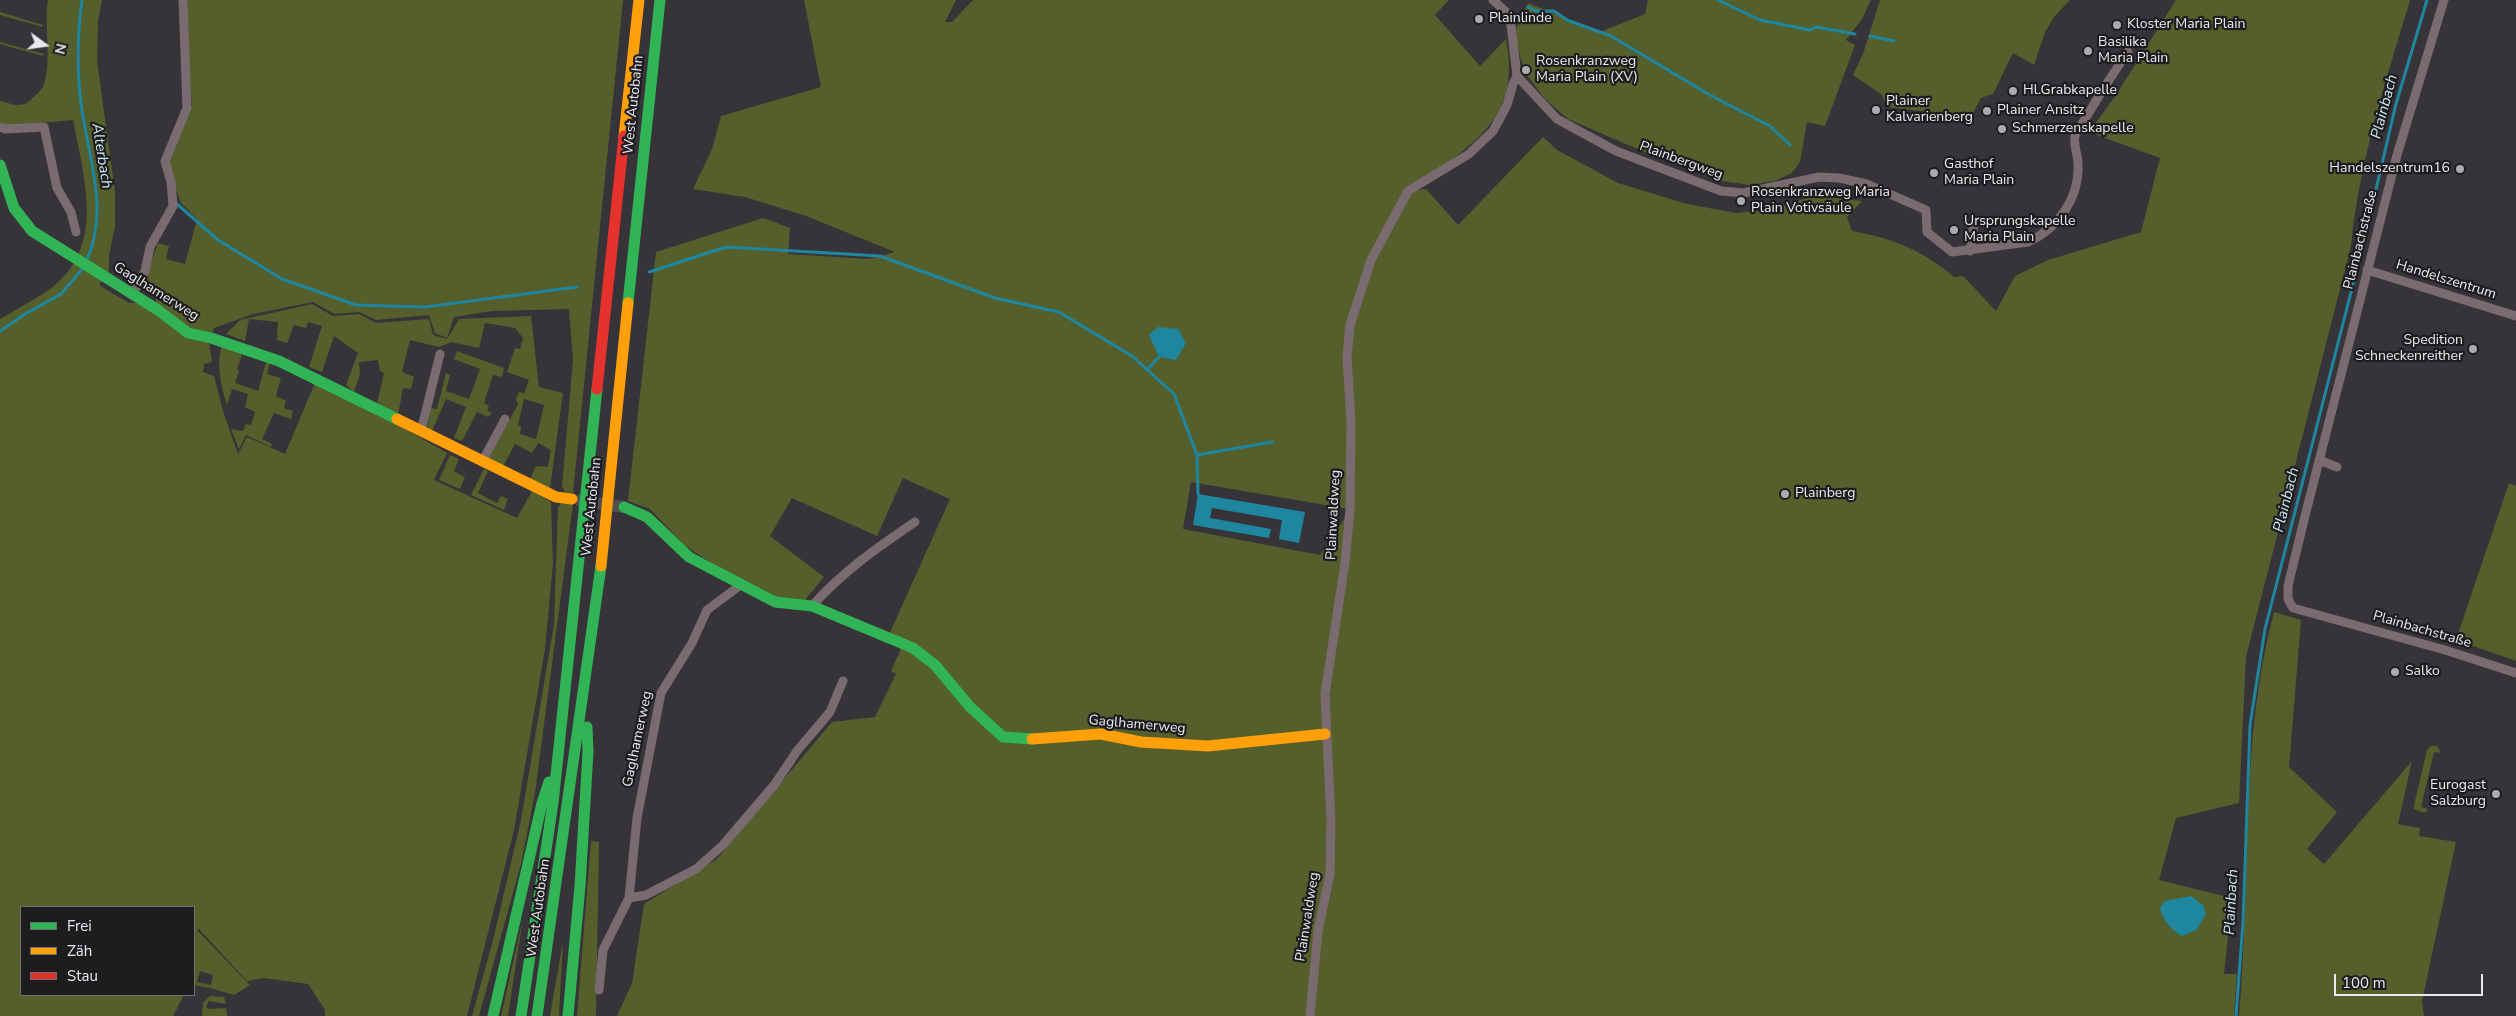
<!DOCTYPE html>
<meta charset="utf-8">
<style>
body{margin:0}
#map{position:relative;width:2516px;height:1016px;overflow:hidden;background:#363439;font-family:"Nunito Sans",sans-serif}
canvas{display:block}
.legend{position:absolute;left:20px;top:906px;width:175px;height:90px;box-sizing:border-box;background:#1d1c1f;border:1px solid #6f6e71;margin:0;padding:6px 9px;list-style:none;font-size:15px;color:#ebe9ed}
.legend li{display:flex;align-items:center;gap:10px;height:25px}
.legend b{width:25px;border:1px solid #6f6e71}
.north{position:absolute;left:20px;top:20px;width:50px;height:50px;-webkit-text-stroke:4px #1d1c1f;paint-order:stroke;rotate:104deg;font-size:14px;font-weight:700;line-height:20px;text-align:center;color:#ebe9ed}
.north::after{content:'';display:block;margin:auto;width:18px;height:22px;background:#ebe9ed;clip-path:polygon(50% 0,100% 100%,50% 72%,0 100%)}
.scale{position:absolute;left:2334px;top:974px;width:149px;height:22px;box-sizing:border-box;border:2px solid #ebe9ed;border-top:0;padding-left:6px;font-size:15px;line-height:18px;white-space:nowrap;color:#ebe9ed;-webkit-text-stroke:4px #1d1c1f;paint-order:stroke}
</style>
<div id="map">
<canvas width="2516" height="1016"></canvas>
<ul class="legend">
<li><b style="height:6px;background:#30b455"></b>Frei</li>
<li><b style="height:6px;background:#ff9f0a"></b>Zäh</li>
<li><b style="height:6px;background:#e5322d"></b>Stau</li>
</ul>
<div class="north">N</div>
<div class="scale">100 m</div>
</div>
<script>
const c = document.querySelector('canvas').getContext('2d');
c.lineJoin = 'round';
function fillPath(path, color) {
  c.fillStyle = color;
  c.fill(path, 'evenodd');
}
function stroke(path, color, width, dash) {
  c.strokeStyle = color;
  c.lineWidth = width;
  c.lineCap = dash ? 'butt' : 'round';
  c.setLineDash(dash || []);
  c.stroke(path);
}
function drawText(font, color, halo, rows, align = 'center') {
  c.font = font + ' "Nunito Sans",sans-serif';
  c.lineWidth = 4.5;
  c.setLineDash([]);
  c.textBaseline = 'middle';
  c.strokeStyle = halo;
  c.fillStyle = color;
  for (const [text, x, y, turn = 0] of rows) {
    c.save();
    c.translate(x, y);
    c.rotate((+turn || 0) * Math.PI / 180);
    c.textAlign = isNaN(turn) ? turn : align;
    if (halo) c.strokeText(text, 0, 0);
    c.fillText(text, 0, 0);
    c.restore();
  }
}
fillPath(new Path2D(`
 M48,0H102L98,22L97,61L115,192V226L109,255V271L99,285L129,303H155L157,296L145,278L158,243L169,246L166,259L185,264L197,219L181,203L166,161L177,143L192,105L186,34L188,2L176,0H623L573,493L565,492L562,486L573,360L569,309L492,311L454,317L447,338L435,333L429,315L376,320L359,312L334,314L313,302L253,314L214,328L209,342L212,362L204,364L203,372L214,376L223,411L238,454L247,437L285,454L315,383L367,407L447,453L434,480L517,518L532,491L551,502L553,563L545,649L514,830L467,1016H325V1010L308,984L264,978L247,981L198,928V931L250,985L234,995L210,988V986L209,988L194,985V907H21V995H184L173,1016H0V319C18,308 39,298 55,285C106,242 83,175 73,120L7,126L0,123V101L15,105L26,104C31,99 42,91 44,84C52,60 44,26 48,0ZM200,971L213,975L211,985L197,982Z
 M804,0H956L945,22H952L973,0H1449L1435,15L1480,66L1506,39C1523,124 1466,146 1410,191L1426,189L1458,225L1543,137L1557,150L1618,183L1687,204L1736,213L1769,210L1814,196L1862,201L1847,217L1852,231C1891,238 1923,250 1954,277L1963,276L1996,311L2015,276L2048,260L2141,232L2160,158L2089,132L2114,98L2176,0H2410C2386,81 2359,162 2351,246L2246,657L2239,803L2176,818L2159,880L2232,898L2224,974H2237L2234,1016H617L632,983L644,904L717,859L832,722L875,717L896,674L891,671L903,644L888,637L950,499L903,478L877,536L792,498L770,536L824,577L805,600L777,597L716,566L684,545L650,509L628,501L656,252L763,218L790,228L788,254L869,259L895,252L806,216L745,197L693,189L712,149L721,116L821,87ZM1191,482L1349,509L1350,510L1320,555L1183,529Z
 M1648,0H1871L1862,19L1846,40L1855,45L1825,126L1807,122L1800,162L1792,173L1775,181L1750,185L1722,181L1642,151L1568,119L1545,99L1526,74L1520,56L1515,31L1528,3L1600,32L1645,14Z
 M1880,0H2070L2054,17L2045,32L2034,65L2013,53L1993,94L1981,98L1971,117L1887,107L1881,94L1853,75L1863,54Z
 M0,12L43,25V27L0,15Z
 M0,42L44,54L43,56L0,44Z
 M312,304L333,316L359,314L376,323L429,319L433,335L447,339L459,319L531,316L539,387L563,393L550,488L529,481L536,466L548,467L551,450L538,443L532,453L515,444L502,468L488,460L518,404L516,399L519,392L524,393L523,397L529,380L507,372L515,348L520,349L523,338L515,328L485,323L479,348L451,342L439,347L410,340L402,372L414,377L411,389L403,388L398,415L377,403L384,373L380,371L378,360L359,362L360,374L354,392L346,385L358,353L334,336L322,372L309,367L322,326L308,322L306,328L294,325L287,343L277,340L278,322L249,319L245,341L226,334L240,320ZM524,399L544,405L536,439L520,434L521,427L518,425Z
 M222,345L242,355L237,369L239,371L235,383L258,391L266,362L270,363L267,374L281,378L276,396L286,401L284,408L293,411L291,419L274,413L262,439L272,444L271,447L246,435L239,449L231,429L243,431L246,424L251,425L255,412L245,407L248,394L232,389L227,405C221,387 216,363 222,345Z
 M457,351L504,368L502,377L493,375L484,403L489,406L487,410L492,413L488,417L477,412L462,441L454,438L466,407L446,399L432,431L427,429L431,408L437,409L446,373L450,375L446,391L469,399L480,369L454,359Z
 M450,455L459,459L454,471L465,477L460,489L439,480Z
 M484,469L488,471L478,493L497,503L501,496L508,499L504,510L471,495Z
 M2509,483L2516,486V661L2456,640Z
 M563,501L573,504L535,793L521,864L479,1016H472L493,940L521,820L554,624L558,507Z
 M2274,612L2301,620L2289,767L2337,812L2307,849L2324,864L2412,761L2398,824L2420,828L2419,836L2456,842L2422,1001L2424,1016H2239C2251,882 2239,742 2274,612Z
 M2431,746H2437L2441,753L2434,752L2421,807L2428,809L2424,813L2414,809V805L2427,750Z
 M591,841L599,842L596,1016H577Z
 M523,918L508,1016H501Z
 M563,941L559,1016H550Z
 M210,996L224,997L226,1004L209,1001L206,1007L209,1009L226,1008L227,1016H202L203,1003Z`), '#555f2b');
fillPath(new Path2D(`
 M1158,327L1178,329L1186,343L1176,360L1159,357L1149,335Z
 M1198,494L1305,512L1299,543L1279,539L1282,520L1212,508L1210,518L1271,529L1269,538L1193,525Z
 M2191,896L2203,905L2206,914L2196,930L2182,936C2172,931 2162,919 2160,908L2165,901Z`), '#1f86a0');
stroke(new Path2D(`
 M82,0C77,36 77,76 82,111C90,162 109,212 86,262
 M1718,0L1760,20L1810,30L1816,27L1855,34
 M1528,7L1536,11H1554L1567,20L1611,36L1708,94L1770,126L1790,145
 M1870,36L1894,41
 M177,204L218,240L282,279L356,305L425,307L577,287
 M649,272L726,247L880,256L995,298L1059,312L1132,356L1174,394L1197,455L1198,494
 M0,331L25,314L61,294L84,267
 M1147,370L1159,357
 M1197,455L1272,442
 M2236,1016L2243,922L2250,725L2265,629L2362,249L2396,104L2427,0`), '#1f86a0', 3);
stroke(new Path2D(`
 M577,500L624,507`), '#514f54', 12, [12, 6]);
stroke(new Path2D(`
 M1493,0L1507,13L1511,25L1517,76L1557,119L1616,151L1721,191L1744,193L1819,177L1839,178L1867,184L1926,210L1927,232L1952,252L2028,242C2059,228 2080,197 2078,163C2078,155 2073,144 2075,136C2077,130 2083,123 2087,116C2100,94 2113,73 2128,52
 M2444,0L2397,155L2304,520L2288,586V599L2293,608L2445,650L2516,673
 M0,127L5,129L44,127L57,188L71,212L76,232
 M1970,251L1974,224
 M2367,270L2516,316
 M132,295L145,271L150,247L173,206L171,182L165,161L187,108L183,0
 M421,431L440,354
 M2319,460L2337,467
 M482,462L505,419
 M812,606C842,572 878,547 915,522
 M629,898L646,895L696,869L723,845L775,784L797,751L830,712L843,681
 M599,990L603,950L629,898L637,818L661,693L692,643L707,610L742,584
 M1310,1016L1318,931L1330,874L1331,821L1325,694L1345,563L1350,509L1351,421L1347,357L1350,325L1371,260L1408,191L1469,154L1493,131L1507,105L1513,84L1517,76`), '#796b6f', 9);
stroke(new Path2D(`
 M0,165L14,208L32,231L158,310L188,333L211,338L279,361L397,419
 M628,303L660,0
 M624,507L647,517L689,557L775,602L812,606L913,648L935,665L970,707L1003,737L1032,739
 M493,1016L542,803L549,782
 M521,1016L553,803L597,389
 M537,1016L601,566
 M568,1016L580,886L588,752L587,727`), '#30b455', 11);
stroke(new Path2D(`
 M624,136L639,0
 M397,419L556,497L572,499
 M601,566L628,303
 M1032,739L1101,734L1141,742L1208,746L1325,734`), '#ff9f0a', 11);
stroke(new Path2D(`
 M597,389L624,136`), '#e5322d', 11);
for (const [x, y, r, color] of [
 [1479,19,5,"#acaaae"],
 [2117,25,5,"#acaaae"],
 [2088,51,5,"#acaaae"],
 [1526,70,5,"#acaaae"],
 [2013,91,5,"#acaaae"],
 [1876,110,5,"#acaaae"],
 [1987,111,5,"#acaaae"],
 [2002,129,5,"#acaaae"],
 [2460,169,5,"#acaaae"],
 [1934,173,5,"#acaaae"],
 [1741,201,5,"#acaaae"],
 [1954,230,5,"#acaaae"],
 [2473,349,5,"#acaaae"],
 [1785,494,5,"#acaaae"],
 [2395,672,5,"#acaaae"],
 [2496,794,5,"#acaaae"]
]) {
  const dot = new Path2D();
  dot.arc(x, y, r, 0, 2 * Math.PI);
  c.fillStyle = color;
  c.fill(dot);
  stroke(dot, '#1d1c1f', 2);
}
drawText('14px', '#ebe9ed', '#1d1c1f', [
 ["Plainlinde",1489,19],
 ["Kloster Maria Plain",2127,25],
 ["Basilika",2098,43],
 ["Maria Plain",2098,59],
 ["Rosenkranzweg",1536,62],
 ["Maria Plain (XV)",1536,78],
 ["Hl.Grabkapelle",2023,91],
 ["Plainer",1886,102],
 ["Kalvarienberg",1886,118],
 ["Plainer Ansitz",1997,111],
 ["Schmerzenskapelle",2012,129],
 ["Gasthof",1944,165],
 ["Maria Plain",1944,181],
 ["Handelszentrum16",2450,169,"right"],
 ["Rosenkranzweg Maria",1751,193],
 ["Plain Votivsäule",1751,209],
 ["Ursprungskapelle",1964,222],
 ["Maria Plain",1964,238],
 ["Spedition",2463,341,"right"],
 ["Schneckenreither",2463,357,"right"],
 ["Plainberg",1795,494],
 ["Salko",2405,672],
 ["Eurogast",2486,786,"right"],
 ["Salzburg",2486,802,"right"]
], 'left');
drawText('14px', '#ebe9ed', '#1d1c1f', [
 ["West Autobahn",634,105,-84],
 ["Plainbergweg",1681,161,20],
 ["Plainbachstraße",2361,240,-76],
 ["Handelszentrum",2446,280,17],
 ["Gaglhamerweg",156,292,32],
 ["West Autobahn",592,507,-84],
 ["Plainwaldweg",1334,515,-87],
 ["Plainbachstraße",2422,630,16],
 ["Gaglhamerweg",1137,725,5],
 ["Gaglhamerweg",638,739,-78],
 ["West Autobahn",539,908,-82],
 ["Plainwaldweg",1308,917,-81]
]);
drawText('italic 15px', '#cde9f2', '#1d1c1f', [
 ["Plainbach",2385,107,-75],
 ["Alterbach",101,156,81],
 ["Plainbach",2287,500,-76],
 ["Plainbach",2232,902,-87]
]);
</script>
